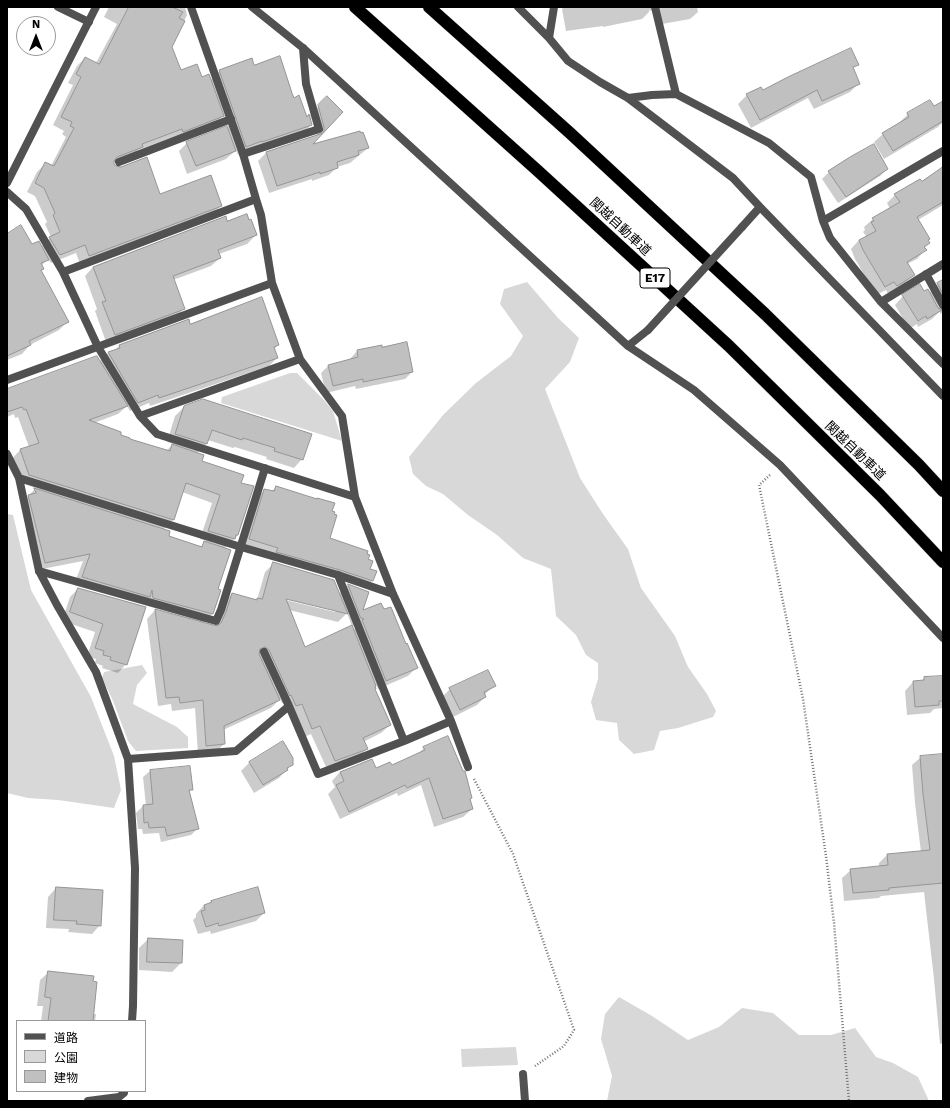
<!DOCTYPE html>
<meta charset="utf-8">
<style>
body{margin:0}
#map{position:relative;width:950px;height:1108px;overflow:hidden;background:#fff;font-family:"Work Sans","Noto Sans JP",sans-serif}
canvas{display:block}
.frame{position:absolute;inset:0;border:8px solid #000;pointer-events:none}
.legend{position:absolute;left:16px;top:1020px;width:130px;height:72px;box-sizing:border-box;background:#fff;border:1px solid #999;margin:0;padding:5px 7px;list-style:none;font-size:12px;color:#000}
.legend li{display:flex;align-items:center;gap:8px;height:20px}
.legend b{width:20px;border:1px solid #999}
.north{position:absolute;left:16px;top:16px;width:40px;height:40px;box-sizing:border-box;background:#fff;border:1px solid #999;border-radius:50%;rotate:0deg;font-size:11px;font-weight:700;line-height:16px;text-align:center;color:#000}
.north::after{content:'';display:block;margin:auto;width:14px;height:18px;background:#000;clip-path:polygon(50% 0,100% 100%,50% 72%,0 100%)}
</style>
<div id="map">
<canvas width="950" height="1108"></canvas>
<div class="frame"></div>
<ul class="legend">
<li><b style="height:5px;background:#515151"></b>道路</li>
<li><b style="height:11px;background:#d8d8d8"></b>公園</li>
<li><b style="height:11px;background:#c0c0c0"></b>建物</li>
</ul>
<div class="north">N</div>
</div>
<script>
const c = document.querySelector('canvas').getContext('2d');
c.lineJoin = 'round';
function fillPath(path, color) {
  c.fillStyle = color;
  c.fill(path, 'evenodd');
}
function stroke(path, color, width, dash) {
  c.strokeStyle = color;
  c.lineWidth = width;
  c.lineCap = dash ? 'butt' : 'round';
  c.setLineDash(dash || []);
  c.stroke(path);
}
function drawText(font, color, halo, rows, align = 'center') {
  c.font = font + ' "Work Sans","Noto Sans JP",sans-serif';
  c.lineWidth = 3;
  c.setLineDash([]);
  c.textBaseline = 'middle';
  c.strokeStyle = halo;
  c.fillStyle = color;
  for (const [text, x, y, turn = 0] of rows) {
    c.save();
    c.translate(x, y);
    c.rotate((+turn || 0) * Math.PI / 180);
    c.textAlign = isNaN(turn) ? turn : align;
    if (halo) c.strokeText(text, 0, 0);
    c.fillText(text, 0, 0);
    c.restore();
  }
}
fillPath(new Path2D(`
 M527,282L558,318L579,338L570,362L545,389L580,478L603,514L628,549L641,588L675,636L688,667L707,694L716,711L713,717L678,728L660,731L654,750L634,754L619,740L617,723L596,720L591,702L598,679V663L586,655L576,635L556,616L551,569L523,558L497,535L468,515L443,494L426,486L413,474L409,457L444,414L476,383L511,356L523,336L500,304L504,289Z
 M290,373H297L324,400L333,411L342,441L221,403L222,397Z
 M7,514L13,515L31,590L91,697L114,756L121,790L114,808L58,800L28,798L7,793Z
 M142,665L147,673L137,685L133,704L177,727L188,737V748L136,751L128,741L113,701L102,678L104,672Z
 M619,997L652,1016L688,1040L719,1027L742,1008L773,1013L799,1035H831L855,1028L876,1057L893,1063L918,1077L929,1101H607L612,1076L601,1039L605,1014Z
 M516,1047L518,1065L462,1067L461,1049Z`), '#d8d8d8');
fillPath(new Path2D(`
 M109,7H185L187,15L171,47L181,71L210,80L220,71L254,66L291,93L311,125L303,134L253,149L238,155L236,150L226,159L187,174L179,151L187,143L228,127L224,115L214,124L173,137L138,150L134,155L112,163L115,167L159,195L221,206L212,214L80,264L76,253L51,263L48,259L41,266L43,269L40,271L67,322L59,330L30,345L22,354L7,360V235L32,245L41,247L51,237L45,224L47,222L35,196L27,192L37,172L46,163L51,166L66,137L62,134L64,131L53,125L73,85L68,83L77,66L85,58L96,63L117,24L104,17Z
 M564,7H697L698,12L690,19L662,24L652,11L649,10V12L642,19L603,27V26L566,31L562,9Z
 M857,64L853,69L859,83L850,92L814,109L808,98L751,128L738,104L747,95Z
 M327,98L342,112L310,146L368,148L350,163L337,167L329,175L312,181V179L269,193L258,161L266,153L317,136L310,115Z
 M933,107L943,112V122L938,127L884,159L874,142L883,134L899,123L908,114Z
 M843,162L887,169L880,176L838,203L822,179L829,172Z
 M943,168V205L918,220L929,243L924,248L925,250L917,259L907,264L913,275L905,283L888,294L886,290L876,295L855,259L851,249L859,240L867,237L863,232L865,230L864,227L873,219L890,209L887,203L895,195L921,182Z
 M227,222L256,235L247,244L219,254L220,258L211,266L173,280L184,309L175,317L106,342L95,311L97,309L85,276L93,267Z
 M943,281V312L940,314V311L932,319L918,327L917,324L909,329L895,305L903,296L924,292L929,293L938,284Z
 M190,325L278,345L274,349L277,358L269,366L150,406L149,403L130,411L127,406L118,414L94,423L129,439L166,451L173,444L167,442L175,416L184,407L302,459L294,468L266,459L267,457L235,447L233,448L208,440L206,444L197,453L201,462L240,484L238,535L224,549L217,589L220,591L212,614L203,623L216,627L224,603L232,594L257,600L265,572L274,563L339,594L348,585L368,592L361,612L406,645L417,667L408,676L378,689L376,685L374,687L390,725L381,733L363,742L367,749L358,757L327,769L311,734L304,737L294,711L288,714L283,703H282L280,699L271,708L223,730L224,744L216,752L198,754L195,708L172,711L171,704L158,706L147,619L155,610L199,622L200,621L74,585L83,561L37,570L21,503L36,488L21,483L12,459L20,450L29,447L18,417L15,418L14,414L7,417V390L99,362L108,353L114,351L119,346ZM182,492L212,503L200,539L206,541L200,547L168,537L163,530L173,520ZM281,597L335,610V612L281,599ZM289,610L338,622L347,613L352,626L356,627L353,630L304,649Z
 M357,351L412,372L405,379L356,389L355,386L326,393L321,373L328,366L350,360V359Z
 M276,487L331,511L328,538L365,554L369,570L375,572L372,581L365,588L242,546L257,497L265,490L272,491Z
 M78,589L145,608L126,664L118,673L102,668L103,666L95,663L96,659L87,657L95,632L62,621L70,597Z
 M943,677V708L934,709L930,713L907,715L905,691L913,682H921L924,678Z
 M494,686L484,695L485,697L477,705L451,718L441,698L450,689Z
 M283,743L292,764L279,778L254,793L241,771L249,763Z
 M424,748L471,798L469,800L472,809L463,817L434,827L421,785L398,796L397,793L340,819L328,794L335,787L332,781L340,772L376,769L391,766L417,755Z
 M943,755V1043L940,1044L934,979L924,892L881,896L879,898L844,901L842,878L851,870L879,867V863L887,855L921,852L915,803L912,765L921,757Z
 M150,771L192,789L189,792L198,828L191,835L161,842L159,833L143,834L142,829H138L136,813L143,806H146L143,777Z
 M56,888L100,925L92,934L68,932L69,929L46,928L48,897Z
 M257,889L264,913L256,921L211,934L210,931L198,934L193,920L196,917V914L204,905L210,904L212,902Z
 M148,939L181,963L172,972L139,970V948Z
 M49,972L93,1014H96L95,1021H41L43,1006H37L40,980Z`), '#0003');
const building = new Path2D(`
 M129,7H172L183,12L179,18L185,21L172,47L181,70L197,64L202,77L209,74L224,116L183,132L182,129L142,144L143,147L117,157L114,161V164L116,166L121,167L147,157L160,194L211,175L222,206L89,256L85,245L60,255L49,237L60,232L53,215L55,213L44,188L35,183L45,162L54,166L74,128L70,126L72,122L61,117L81,77L76,74L85,57L99,64Z
 M851,48L859,65L853,67L860,84L822,101L817,90L760,120L746,94L761,87L763,90L788,77Z
 M280,56L292,93L294,98L299,95L307,117L309,114L312,125L262,142V141L246,147L219,70L252,58L254,65Z
 M327,96L343,112L313,144L360,131L361,133L363,132L369,148L358,151L359,155L337,162L338,168L320,174V172L277,186L266,152L323,133L324,131V127L318,105Z
 M930,100L934,106L943,101V121L893,151L882,133L909,117L907,113Z
 M227,126L236,151L196,166L186,142Z
 M874,144L888,169L846,197L828,171L850,157Z
 M943,167V202L917,217L930,239L928,240L930,243L924,247L927,250L907,262L915,275L897,286L894,282L885,287L863,250L859,240L876,231L871,222L874,221L872,218L900,202L894,194L920,179L922,181Z
 M247,214L249,220L251,219L257,235L218,250L221,258L173,276L185,309L115,335L102,302L106,301L93,267L226,216L227,221Z
 M21,225L32,244L39,241L49,260L41,263L44,269L41,270L69,322L29,341L31,345L7,356V234Z
 M943,280V294L937,283Z
 M920,284L924,291L928,289L938,308L942,310L927,319L926,316L918,321L902,295Z
 M262,297L279,345L274,347L278,358L159,398L158,395L138,403L108,352L120,348L119,345L189,319L190,324Z
 M407,342L413,372L363,382V379L333,386L328,365L358,357L357,350L382,345V347Z
 M97,356L128,406L89,420L121,432V435L130,438V439L170,451L172,444L204,455L202,461L244,475L241,483L254,486L238,535H236L235,539L208,531L220,495L186,483L174,520L29,475L20,449L39,443L26,409L24,410L22,407L7,412V389Z
 M203,399L312,434L303,460L274,451L275,448L243,438L242,440L212,430L207,444L175,434L184,406Z
 M276,486L317,499V498L335,503L332,511L335,512L334,514L337,515L330,538L368,551L367,554L370,555L368,559L373,561L370,569L377,571L373,581L340,570L276,552L278,548L249,539L264,489L274,491Z
 M34,488L170,531L169,536L202,547L204,541L231,550L218,589L221,590L213,614L153,598L152,590L150,597L82,577L90,554L45,563L28,495L36,493Z
 M273,562L334,580L348,614L286,599L305,647L352,625L376,686H375L376,689H375L391,725L363,738L368,749L335,761L320,726L312,729L302,704L296,706L291,695L290,696L269,650L265,647L260,649L259,654L280,700L224,726L225,744L206,746L203,700L180,703L179,697L166,698L155,609L217,626L221,623L226,612L232,593L257,600V598L262,599Z
 M348,584L369,592L363,610L381,603L384,609L391,607L406,644L407,643L418,668L386,681L362,620L364,619L361,618Z
 M78,588L146,607L127,665L110,660L111,657L103,655L104,651L95,648L103,624L70,612Z
 M488,670L496,686L484,692L486,697L460,710L449,688Z
 M943,676V701H939V705L915,707L913,681L924,680V677Z
 M448,736L463,771H465L472,798L470,799L473,809L443,819L429,778L407,788L405,785L349,812L336,785L344,781L340,772L372,759L376,768L390,762L392,765L425,750L423,747Z
 M283,741L293,758V765L287,768L288,770L263,785L249,762Z
 M943,754V883L889,888V890L853,893L850,869L888,865L887,854L930,850L923,794L920,756Z
 M190,766L193,790H189L199,829L167,836L165,827L149,828L148,822L144,823L143,805L153,804L150,770Z
 M56,887L103,890L101,926L76,924L77,921L54,920Z
 M258,887L265,913L219,926L218,923L206,927L201,911L205,910L204,905L212,902L211,901Z
 M148,938L183,940L182,963L147,962Z
 M48,971L94,976L93,981L97,982L93,1021H48L51,998L45,997Z`);
fillPath(building, '#c0c0c0');
stroke(building, '#959595', 1);
const highway = new Path2D(`
 M355,7L538,171L729,346L880,495L943,562
 M429,7L570,133L765,314L919,465L943,491`);
stroke(highway, '#dbdbdb', 13);
stroke(new Path2D(`
 M770,475L759,485L803,699L826,856L834,923L849,1101
 M474,779L513,854L574,1030L564,1046L535,1066`), '#737373', 2.5, [1, 2]);
stroke(new Path2D(`
 M58,7L89,22
 M243,154L319,129L306,84L303,48
 M119,162L231,119
 M523,1074L525,1101`), '#515151', 8);
stroke(new Path2D(`
 M191,7L243,154L256,199L261,215L272,283L300,359L342,416L355,497L393,594L451,721L468,767
 M252,7L303,48L628,346L648,330
 M518,7L549,38L568,61L600,82L628,98L733,178L760,207L742,227
 M655,7L676,94
 M549,38L554,7
 M628,98L652,95L676,94L769,143L811,177L823,221L830,238L881,302L943,364
 M7,183L96,7
 M7,192L26,209L63,272L98,347L140,416L157,434L355,497
 M760,207L943,396
 M823,221L943,151
 M63,272L256,199
 M926,274L943,305
 M881,302L943,264
 M628,346L694,390L780,465L943,638
 M7,380L272,283
 M140,416L300,359
 M7,454L19,478L39,571L57,605L96,672L128,759L135,868L133,1006L132,1021
 M19,478L241,547L338,575L393,594
 M39,571L216,621L221,610L265,468
 M338,575L404,741
 M264,652L289,706L318,774L404,741L451,721
 M128,759L236,751L289,706
 M88,1101L119,1097L124,1093V1091`), '#515151', 8);
stroke(highway, '#000', 12);
stroke(new Path2D(`
 M648,330L742,227`), '#515151', 8);
for (const [x, y, w] of [
 [655,278,30]
]) {
  const box = new Path2D();
  box.roundRect(x - w / 2, y - 10, w, 20, 3);
  c.fillStyle = '#fff';
  c.fill(box);
  stroke(box, '#000', 1);
}
drawText('bold 12px', '#000', null, [
 ["E17",655,278]
]);
drawText('13px', '#000', '#fff', [
 ["関越自動車道",620,227,43],
 ["関越自動車道",855,451,44]
]);
</script>
